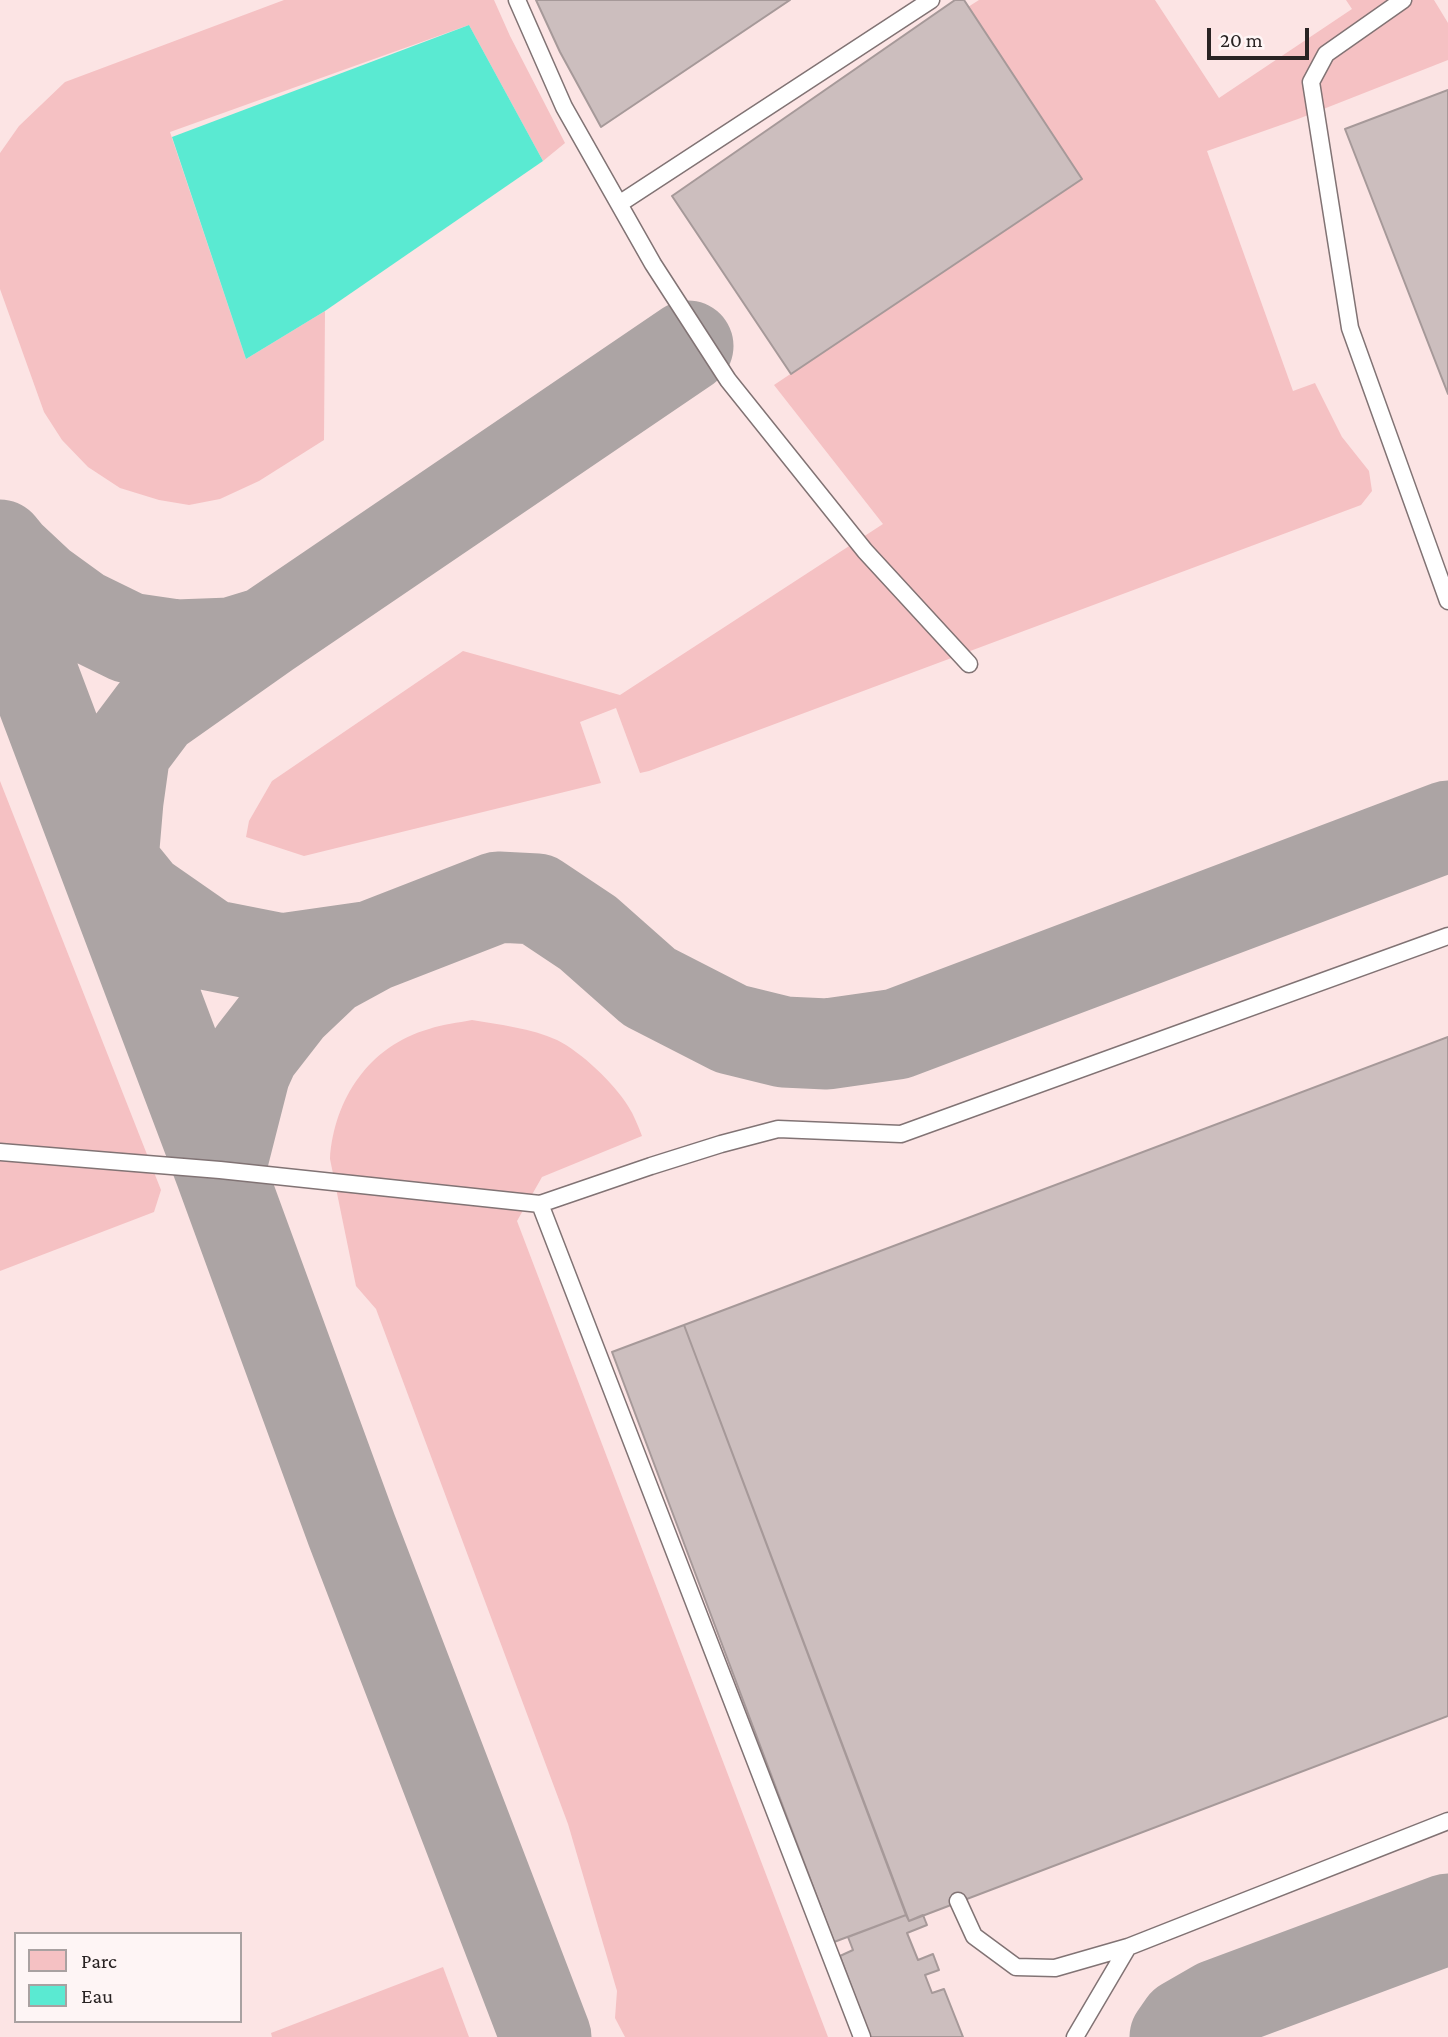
<!DOCTYPE html>
<style>
body{margin:0}
#map{position:relative;width:1448px;height:2037px;overflow:hidden;background:#fef5f5;font-family:"Crimson Pro",serif}
canvas{display:block}
.legend{position:absolute;left:14px;top:1932px;width:228px;height:91px;box-sizing:border-box;background:#fef5f5;border:2px solid #a9a1a1;margin:0;padding:9px 12px;list-style:none;font-size:21px;color:#292323}
.legend li{display:flex;align-items:center;gap:14px;height:35px}
.legend b{width:35px;border:2px solid #a9a1a1}
.scale{position:absolute;left:1207px;top:28px;width:102px;height:32px;box-sizing:border-box;border:4px solid #292323;border-top:0;padding-left:9px;font-size:21px;line-height:24px;white-space:nowrap;color:#292323;-webkit-text-stroke:5px #fef5f5;paint-order:stroke}
</style>
<div id="map">
<canvas width="1448" height="2037"></canvas>
<ul class="legend">
<li><b style="height:19px;background:#f5c1c3"></b>Parc</li>
<li><b style="height:19px;background:#5aead2"></b>Eau</li>
</ul>
<div class="scale">20 m</div>
</div>
<script>
const c = document.querySelector('canvas').getContext('2d');
c.lineJoin = 'round';
function fillPath(path, color) {
  c.fillStyle = color;
  c.fill(path, 'evenodd');
}
function stroke(path, color, width, dash) {
  c.strokeStyle = color;
  c.lineWidth = width;
  c.lineCap = dash ? 'butt' : 'round';
  c.setLineDash(dash || []);
  c.stroke(path);
}
fillPath(new Path2D(`
 M0,0H1448V2037H0ZM16,1934H240V2021H16Z`), '#fce4e4');
fillPath(new Path2D(`
 M284,0H494L510,36L565,143L543,161L469,25L170,132L246,359L325,311L324,440L259,481L220,499L189,505L159,500L120,488L88,467L62,440L44,412L0,289V153L19,126L65,82Z
 M979,0H1155L1219,98L1352,9L1346,0H1434L1448,23V60L1298,119L1207,151L1293,391L1315,383L1342,437L1369,471L1372,491L1361,505L649,771L640,773L616,708L580,722L601,783L304,856L246,837L249,821L272,781L463,651L620,695L883,524L774,385L1082,179L968,7Z
 M0,781L161,1190L154,1212L0,1271Z
 M472,1020C500,1025 531,1028 557,1040C581,1052 614,1083 628,1106C634,1115 638,1126 642,1136L542,1177L517,1221L828,2037H625L615,2018L617,1991L568,1824L376,1309L356,1286L330,1159C334,1099 369,1046 429,1029C443,1024 458,1023 472,1020Z
 M443,1967L469,2037H272L271,2033Z`), '#f5c1c3');
fillPath(new Path2D(`
 M469,25L543,161L325,311L246,359L172,137Z`), '#5aead2');
stroke(new Path2D(`
 M0,545L9,556L40,585L80,614L129,638L177,645L231,643L267,632
 M0,587L220,1170L352,1531L546,2037
 M107,855L141,897L210,945L281,959L372,946
 M116,869L114,848L118,801L125,751L155,711L267,632L688,346
 M220,1170L245,1072L254,1052L289,1007L328,970L372,946L498,897L537,899L588,933L649,987L731,1029L784,1042L827,1044L897,1034L1448,826
 M1175,2037L1184,2024L1217,2005L1448,1919`), '#aca4a4', 91);
const building = new Path2D(`
 M536,0H790L601,127L560,52Z
 M955,0H964L1082,179L791,374L672,196Z
 M1448,90V394L1345,129Z
 M1448,1037V1716L909,1921L684,1325Z
 M684,1325L906,1915L834,1942L612,1352Z
 M906,1915L909,1921L923,1915L927,1925L907,1933L918,1960L933,1954L939,1970L925,1975L932,1993L944,1989L963,2037H870L840,1956L853,1950L848,1937Z`);
fillPath(building, '#ccbebe');
stroke(building, '#a69999', 2);
const service = new Path2D(`
 M517,0L564,107L653,264L728,380L865,551L969,664
 M1403,0L1326,54L1311,82L1350,328L1448,601
 M619,204L931,0
 M0,1152L220,1170L540,1204L862,2037
 M540,1204L651,1166L721,1144L778,1129L901,1134L1448,936
 M958,1901L974,1936L1016,1967L1055,1968L1128,1947L1448,1821
 M1075,2037L1128,1947`);
stroke(service, '#817374', 19);
stroke(service, '#fff', 16);
</script>
